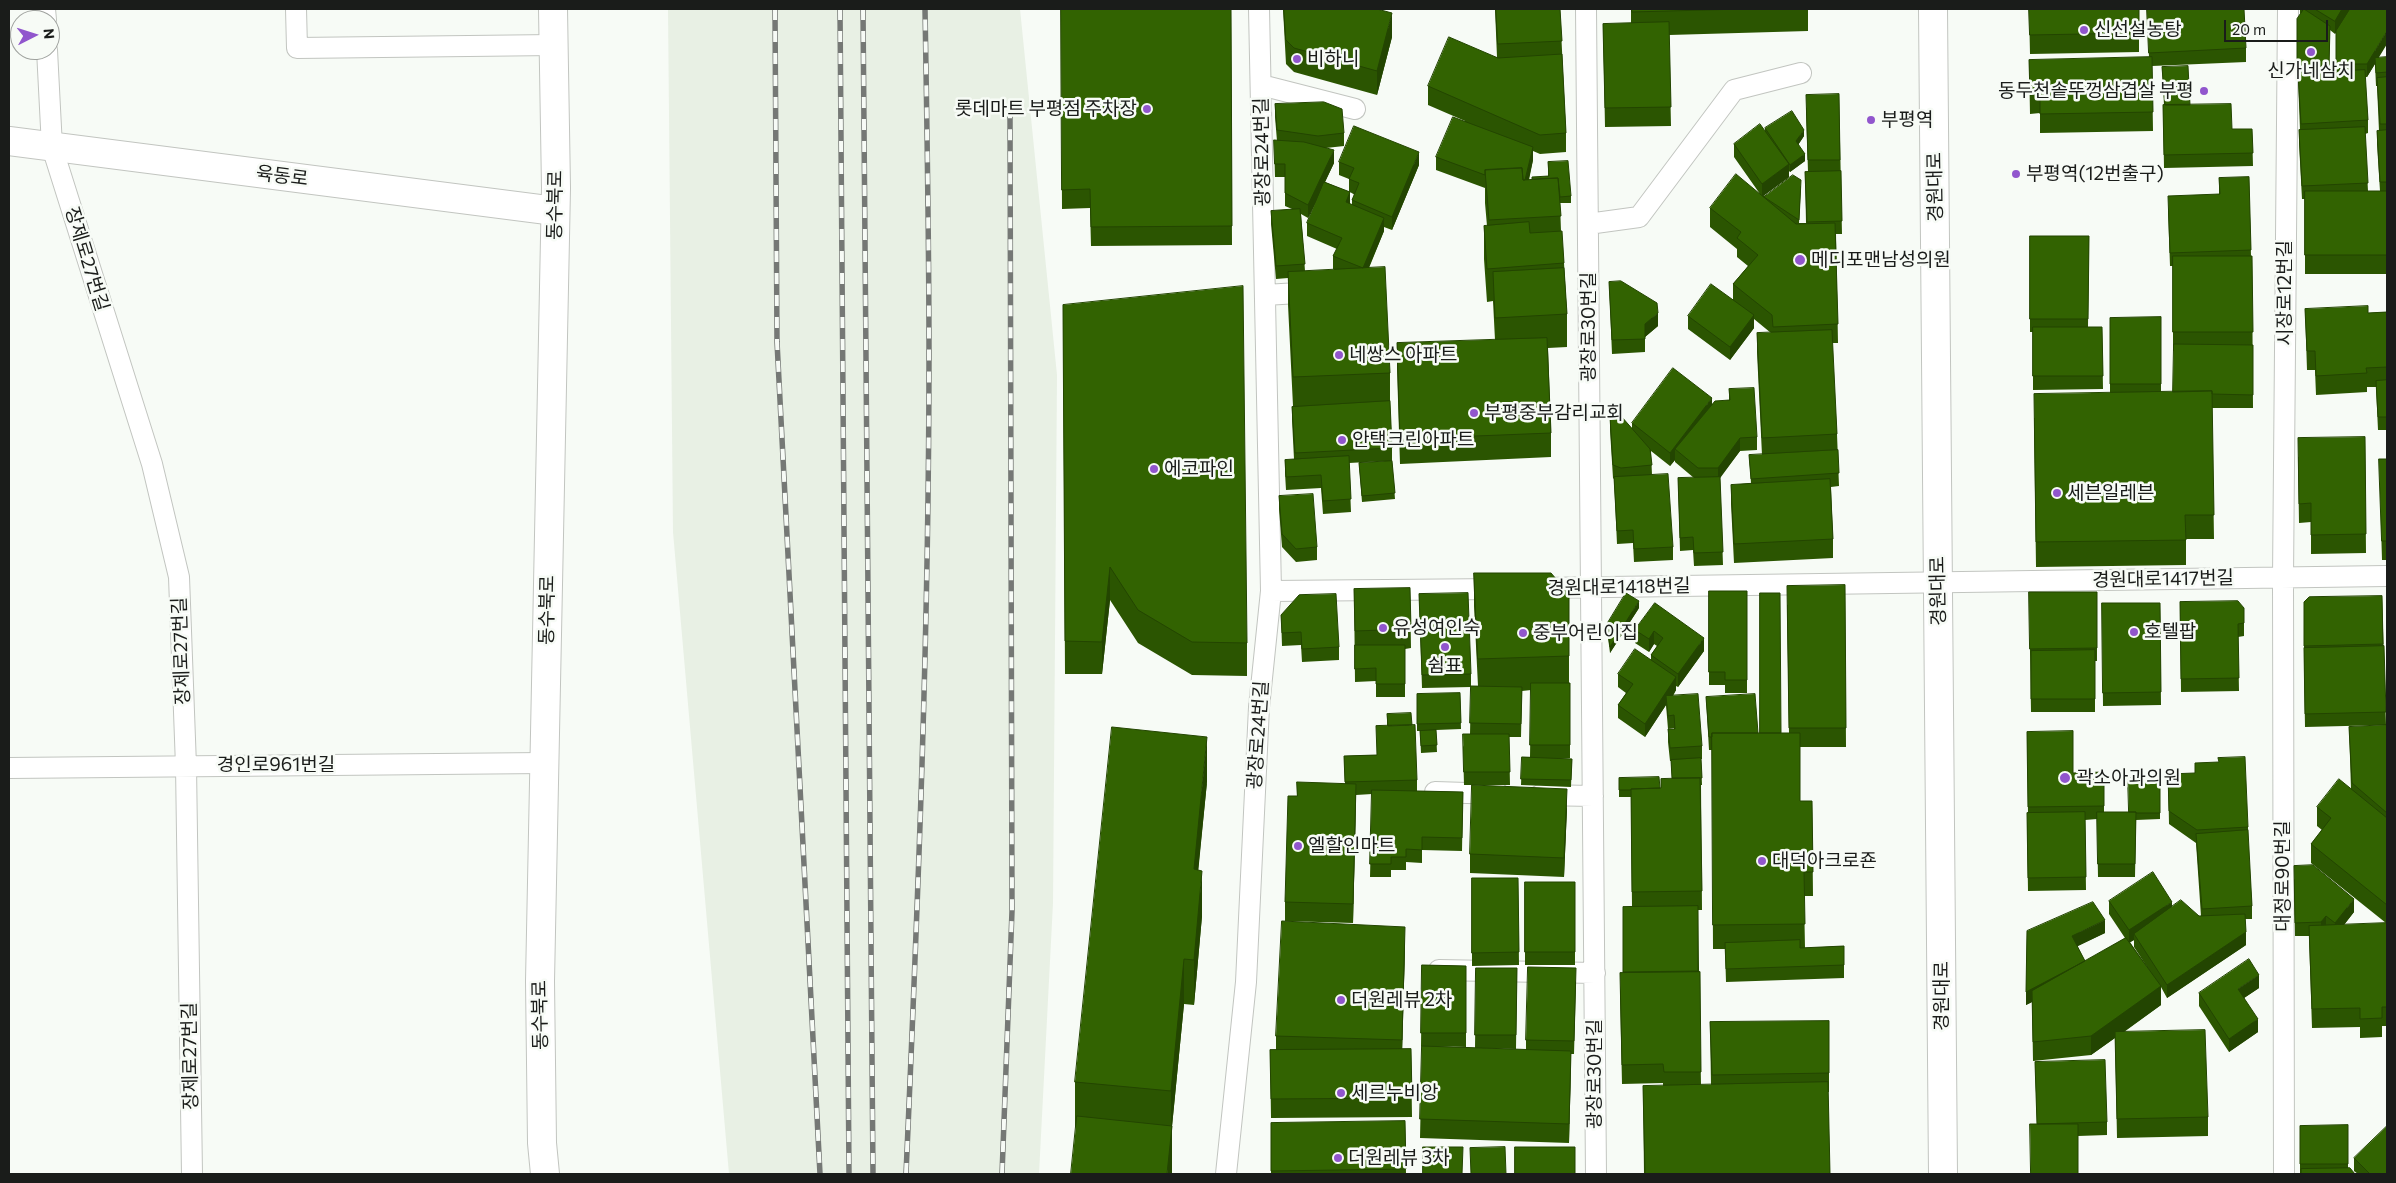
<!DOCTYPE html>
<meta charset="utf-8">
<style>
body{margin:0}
#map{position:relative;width:2396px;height:1183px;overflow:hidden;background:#f7fbf6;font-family:Commissioner,sans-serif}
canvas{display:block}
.frame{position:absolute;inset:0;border:10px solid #1a1c1a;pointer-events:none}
.north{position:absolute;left:10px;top:10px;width:50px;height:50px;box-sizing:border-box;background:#f7fbf6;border:1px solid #9fa29e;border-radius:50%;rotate:85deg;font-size:14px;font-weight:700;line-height:20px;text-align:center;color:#1a1c1a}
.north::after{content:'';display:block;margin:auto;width:18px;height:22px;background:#9156cd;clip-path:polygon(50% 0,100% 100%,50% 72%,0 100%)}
.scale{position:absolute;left:2224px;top:20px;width:104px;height:22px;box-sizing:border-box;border:2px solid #1a1c1a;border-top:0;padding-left:6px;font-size:15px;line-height:18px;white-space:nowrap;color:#1a1c1a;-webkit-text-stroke:4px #f7fbf6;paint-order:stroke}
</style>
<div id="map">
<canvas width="2396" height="1183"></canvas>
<div class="frame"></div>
<div class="north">N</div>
<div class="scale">20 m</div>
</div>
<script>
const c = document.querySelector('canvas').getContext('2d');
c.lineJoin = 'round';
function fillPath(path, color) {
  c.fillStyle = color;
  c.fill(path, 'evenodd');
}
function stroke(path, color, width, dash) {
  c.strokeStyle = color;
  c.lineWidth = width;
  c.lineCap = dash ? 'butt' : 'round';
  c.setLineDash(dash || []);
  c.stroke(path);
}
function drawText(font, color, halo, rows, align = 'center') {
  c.font = font + ' Commissioner,"Noto Sans KR",sans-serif';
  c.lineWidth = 5;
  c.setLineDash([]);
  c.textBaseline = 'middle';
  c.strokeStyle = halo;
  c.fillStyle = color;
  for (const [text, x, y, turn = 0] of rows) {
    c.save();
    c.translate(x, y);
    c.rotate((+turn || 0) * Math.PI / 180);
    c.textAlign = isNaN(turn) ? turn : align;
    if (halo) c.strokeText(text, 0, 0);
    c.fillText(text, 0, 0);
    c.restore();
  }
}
fillPath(new Path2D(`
 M668,9H1020L1057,375L1053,903L1039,1174H729L673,532Z`), '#e8f0e4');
const lane = new Path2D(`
 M45,9L46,20
 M296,9L297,48L554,45
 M1586,9L1596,1174
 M47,50L52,147L152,464L179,577L186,766L192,1174
 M1261,85L1355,109
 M1588,224L1639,217L1734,90L1801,73
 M1265,295L1315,292
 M1537,588L2387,576
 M1271,591L1500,589
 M9,768L544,763
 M1435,792L1499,794
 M1540,795L1593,796
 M1439,970L1595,973
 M1226,1174L1246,982L1259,707L1271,591L1259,9
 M2284,1174L2283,577L2288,9`);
const street = new Path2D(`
 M9,141L555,211`);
const secondary = new Path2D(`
 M1933,9L1943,1174
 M545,1174L542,1143L540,981L556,188L553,9`);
stroke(lane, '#c2c5c0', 22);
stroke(street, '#c2c5c0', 30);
stroke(secondary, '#c2c5c0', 30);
stroke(lane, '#fff', 20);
stroke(street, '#fff', 28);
stroke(secondary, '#fff', 28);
const rail = new Path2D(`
 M775,9L777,342L820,1174
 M840,9L849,1174
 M863,9L873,1174
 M906,1174C918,901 929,628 929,354C929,239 927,124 925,9
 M1002,1174L1012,911L1010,113`);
stroke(rail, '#757875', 5.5);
stroke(rail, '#f7fbf6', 4, [11]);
fillPath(new Path2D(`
 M1061,9H1231L1232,245L1091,246L1090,208L1062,209Z
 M1283,9H1377L1392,37L1377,95L1294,72L1286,64Z
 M1495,9H1560L1566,133V152L1540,154L1533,151V160L1529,180L1548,176V162L1571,196V203H1560L1561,231L1564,263L1567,314V347L1548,348L1551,433V457L1400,464L1397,368V343L1495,340L1493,301L1487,302L1484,259V226H1487L1485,203V188L1436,170V157L1465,121L1428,105V86L1497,57Z
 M1631,9H1808V31L1669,35L1671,126L1605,127L1603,24L1631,23Z
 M2029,9H2139V52L2030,54Z
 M2147,9L2246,48V62L2152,66L2153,131L2040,133V113L2030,114L2029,60L2149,57Z
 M2300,9H2350L2379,58L2387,57V274H2305V199H2302L2299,143V130H2300L2298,78H2297V19L2301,13H2300ZM2330,30L2335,34L2336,32V71L2329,72ZM2375,64L2376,86H2377L2379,131H2377V144L2380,191H2368L2365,134L2368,133V120L2365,77H2367Z
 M2162,67L2190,105L2232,129H2252L2253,166L2164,168L2163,105H2164Z
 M1839,94L1842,234H1836L1838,343H1832L1837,434L1839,486L1831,487L1833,539V558L1734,563L1731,504V485L1751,483L1749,455H1762L1757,352V333H1771L1754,319V328L1730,360L1688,329V316L1733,300V284L1748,266L1737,257V249L1710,227V208L1760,194L1734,157V144L1765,131V128L1804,136L1798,145L1805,161L1790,172L1789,171V177L1763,196L1801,186L1799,223H1806L1805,172H1808L1806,108Z
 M1275,104L1344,133V146L1326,148L1334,163L1325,182L1349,192V179L1339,175V162L1419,165L1392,230L1384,227V231L1369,268L1390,373V405L1392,448V461L1395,499L1362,502L1359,463L1385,461L1349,463L1351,512L1323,514L1321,488L1286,490L1285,473V460L1294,459L1292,420V407L1293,406L1288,305V278L1276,279L1271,224V211L1292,209L1285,206V177H1275L1274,140L1277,141L1275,117ZM1350,192L1355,195L1352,200V205L1350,204ZM1316,202L1307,223V236L1337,249L1333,256V269L1334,270L1305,271L1301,214L1308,218Z
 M2249,177L2251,256H2252L2253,408H2212L2214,539H2186V565L2036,567L2034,418L2110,393V318L2161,317V392H2173L2174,351H2173V266H2170L2168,209L2219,194V178Z
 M2030,236H2089L2088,327H2102L2103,389L2033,390V332H2030Z
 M1609,282L1658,326L1645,337V352L1612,354Z
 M1063,305L1247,643V676L1192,675L1138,643L1110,600L1102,674H1065Z
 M2305,309L2368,313L2387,312V430H2378L2376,387H2367V392L2316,395L2315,370H2307Z
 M1729,389L1757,437V450L1740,451L1720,477L1723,565L1694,566L1693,550L1680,551L1678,478H1694L1675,462V460L1670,466L1651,451L1652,475L1673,547V560L1634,562L1633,543L1617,544L1614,479L1613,478L1610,430V417L1632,428V423L1729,400Z
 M2365,437L2366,553L2311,554V522L2299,523L2298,457Z
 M2379,459H2387V560H2382Z
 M1279,496L1317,547V560L1296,562L1282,547L1279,509Z
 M1474,573L1569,594V683H1570V758H1558L1572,759L1571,787L1521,785L1522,757H1530L1531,690L1522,691L1521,737H1509L1510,785H1464L1463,747L1470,734L1471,687L1422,688L1419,594L1471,674V686H1478L1474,606Z
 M1845,585L1846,747H1800V801H1812L1813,896H1804L1805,948L1844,946V978L1726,982L1725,949H1713L1712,750H1709L1706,697L1758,733H1789L1787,605Z
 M1410,588L1411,648L1405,649V697H1376V681L1355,682L1354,589Z
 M1709,591H1747V693H1725V685H1709Z
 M2029,592H2097V661H2095V712H2031Z
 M2382,596L2386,725L2305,727L2304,661V602Z
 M2180,602L2244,623V636L2238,637L2239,691L2181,692Z
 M1655,603L1704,651L1678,687L1676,686V690L1673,696L1702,746V759H1701L1702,785H1701L1702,910H1698L1701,1085H1711L1710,1022L1829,1021V1092H1828L1830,1174H1644L1643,1086H1663V1083L1622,1084L1620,992L1623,973V907H1632L1631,797H1619V778L1661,788L1672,778L1671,761H1670L1668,742V729H1674V728L1668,729L1666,705L1645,737L1618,718V705L1626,693L1618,687V674L1651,660V655L1657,646L1654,644L1649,652L1635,643V630Z
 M2102,603H2160L2161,705L2103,706Z
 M1639,608L1610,653L1607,630V624Z
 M1281,615L1339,647V660L1302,662L1301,645L1282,646Z
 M1460,693L1461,729L1436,730L1437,752L1421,753L1420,731H1423H1417V694Z
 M1387,714L1417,780V791L1463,792L1462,851L1422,850V863L1406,862V870H1391V877H1370L1372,794L1356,795L1353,923L1285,921V902L1297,796L1345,784L1344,756L1377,755L1387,726Z
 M2387,725V1026H2382V1037L2360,1038V1027L2312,1028L2309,936H2295L2294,879L2354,912L2344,925L2386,923L2311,863V844L2322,830L2317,826V807L2351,789L2349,727Z
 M2027,732L2073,773L2104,772V812H2129L2160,778V819L2136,820L2135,877H2098L2097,819L2085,820L2086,890L2028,891L2027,826L2028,813Z
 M2168,774L2248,827V841L2252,906V919H2245L2246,945L2167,998L2161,987V1005L2124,1032L2208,1117V1136L2117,1138L2115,1038L2091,1055L2033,1061L2032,1002L2026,1005L2027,931L2105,933L2077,946L2085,961L2125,938L2109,914V901L2172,907L2199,916H2201L2196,843L2169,824ZM2134,940V947L2151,973L2130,942Z
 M1207,782L1198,870L1202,916L1194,1005L1184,1004L1172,1126V1171L1075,1127V1082Z
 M1567,808L1564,877L1470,873V854Z
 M1472,878H1518L1519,965L1472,966Z
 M1525,882H1575V965H1525Z
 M1405,946L1402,1049H1411L1412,1117L1271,1118L1270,1050H1276V1036Z
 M1422,965L1466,966V1047L1432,1046L1475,1048L1476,968H1517L1516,1049L1482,1048L1526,1050V1040L1576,981L1574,1054H1571L1569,1143L1420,1138L1422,1046H1421Z
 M2259,988L2244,998L2258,1032L2229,1052L2199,1006V993Z
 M2035,1062L2107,1122V1135L2078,1136L2037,1124Z
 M1405,1121L1406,1174H1271V1123Z
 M2348,1125V1168L2355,1174H2300V1126Z
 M2354,1158L2387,1174H2358L2354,1171Z`), '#2b5501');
fillPath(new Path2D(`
 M2342,9H2350L2335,34V21Z
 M1392,13V37L1377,95V71Z
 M2387,31V44L2367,77V64Z
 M1804,130V136L1796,148V141Z
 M1533,147V160L1525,195V182Z
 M1334,150V163L1308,218V205Z
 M1419,152V165L1392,230V217Z
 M1805,154V161L1790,172V165Z
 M1789,164V177L1762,197V184Z
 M1350,192V206L1346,202Z
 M1384,218V231L1363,281V268Z
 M1658,313V326L1645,337V324Z
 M1754,315V328L1730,360V347Z
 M1712,398V411L1675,449V460L1670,466V453Z
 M1740,438V451L1718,481V468Z
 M1110,567V600L1102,674V642Z
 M1639,601V608L1610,653V647Z
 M1654,631V644L1649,652V639Z
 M1704,638V651L1678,687V674Z
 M1676,677V690L1667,704L1666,696V705L1645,737V724Z
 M1207,737V782L1194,914V869Z
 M1356,784V803L1353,923V904Z
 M1567,789V808L1564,877V858Z
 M1202,871V916L1194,1005V960Z
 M2354,899V912L2335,936V923Z
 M2172,902V915L2134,934V940L2129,943V930Z
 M2326,916V929L2321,936V922Z
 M2105,920V933L2072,949V936Z
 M1405,927V946L1402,1059V1040Z
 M2246,932V945L2167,998V985Z
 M1184,959V1004L1171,1137V1091Z
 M2085,961L2032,1002L2026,1005V992Z
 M2259,975V988L2238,1002V989Z
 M2161,986V1005L2091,1055V1036Z
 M2258,1019V1032L2229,1052V1039Z
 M1571,1051V1070L1569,1143V1124Z
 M1172,1126V1174H1167Z`), '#234501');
const building = new Path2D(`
 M1061,9H1231L1232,226L1091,227L1090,189L1062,190Z
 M1284,9H1377L1392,13L1377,71L1294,48L1286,40Z
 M1496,9H1560L1562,41L1498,44Z
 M1632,9H1742L1632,12Z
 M2029,9H2139V33L2030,35Z
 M2147,9H2244L2246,48L2149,53Z
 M2304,9L2330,26L2329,66L2297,65V19Z
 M2315,9H2342L2335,21Z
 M2350,9H2387V31L2367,64H2336V31Z
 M1669,22L1671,107L1605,108L1603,24Z
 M1449,37L1498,58L1562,54L1566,133L1540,135L1428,86Z
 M2152,57L2153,112L2040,114V94L2030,95L2029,60Z
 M2387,57V72L2376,73L2375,58Z
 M2188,66L2190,105H2165L2162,67Z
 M2365,70L2368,120L2301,124L2298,73Z
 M2387,77V124H2380L2377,78Z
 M1839,94L1840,160H1808L1806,95Z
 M1324,102L1342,109L1344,133L1318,136L1277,130L1275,104Z
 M2231,104L2232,129H2252L2253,153L2164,155L2163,105Z
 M1792,111L1804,130L1796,141L1805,154L1790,165L1765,128Z
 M1453,117L1533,147L1525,180H1523L1522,168L1485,170V175L1436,157Z
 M1760,124L1789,164L1762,184L1734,144Z
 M1354,126L1419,152L1392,217L1352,200L1359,183L1349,179L1354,168L1339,162Z
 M2365,127L2368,183L2302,186L2299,130Z
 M2387,130V182H2380L2377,131Z
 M1274,140L1304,142L1334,150L1308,205L1285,193V164H1275Z
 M1568,161L1571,196L1560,197L1558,178L1532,179V177L1549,176L1548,162Z
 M1522,168L1523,180L1558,178L1561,216L1489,220L1485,170Z
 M1841,171L1842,221L1807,222L1805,172Z
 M1736,174L1796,224L1835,223L1838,324L1773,327L1772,315L1733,284L1758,255L1737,238L1741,232L1710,208Z
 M1793,175L1801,180L1799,220L1764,197Z
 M2249,177L2251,250L2170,253L2168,196L2220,194L2219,178Z
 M1324,182L1350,192L1346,202L1384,218L1363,268L1333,256L1342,238L1307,223Z
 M2305,191H2387V255H2305Z
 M1300,209L1305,264L1276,266L1271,211Z
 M1529,222L1530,233L1562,231L1564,263L1487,269L1484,226Z
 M2030,236H2089L2088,319H2030Z
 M2173,256H2252L2253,332H2173Z
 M1385,267L1390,373L1293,377L1288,272Z
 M1564,268L1567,314L1495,318L1493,272Z
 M1621,281L1657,303L1658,313L1645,324V339L1612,340L1609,282Z
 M1711,284L1754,315L1730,347L1688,316Z
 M1243,286L1247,643L1192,642L1138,610L1110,567L1102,642L1065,641L1063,305Z
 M2368,306V313L2387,312V367L2366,368L2367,373L2316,376L2315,351H2307L2305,309Z
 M2161,317V384H2110V318Z
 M2033,327H2102L2103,376H2033Z
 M1832,330L1837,434L1762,438L1757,333Z
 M1547,338L1551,433L1400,439L1397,343Z
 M2174,344L2253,345V395L2212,394V391L2173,392Z
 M1673,368L1712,398L1670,453L1632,423Z
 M2387,380V417H2378L2376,381Z
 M1754,388L1757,437L1740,438L1718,468H1698L1675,449L1715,401L1730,400L1729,389Z
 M2212,391L2214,515H2185L2186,540L2036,542L2034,394Z
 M1390,401L1392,448L1295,453L1292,407Z
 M1621,416L1650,449L1652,465L1621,468L1613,465L1610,417Z
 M2365,437L2366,534L2311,535V503L2299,504L2298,438Z
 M1838,450L1839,473L1751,479L1749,455Z
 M1349,456L1351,499L1323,501L1321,475L1286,477L1285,460Z
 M2379,459H2387V541H2382Z
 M1392,461L1395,493L1362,496L1359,463Z
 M1668,474L1673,547L1634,549L1633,530L1617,531L1614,477Z
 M1720,477L1723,552L1694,553L1693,537L1680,538L1678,478Z
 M1830,479L1833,539L1734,544L1731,485Z
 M1313,494L1317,547L1296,549L1282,534L1279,496Z
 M1474,573H1551L1569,594V656L1478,659Z
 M1845,585L1846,728H1789L1787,586Z
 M1410,588L1411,629L1355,631L1354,589Z
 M1709,591H1747V680H1725V672H1709Z
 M2029,592H2097V648L2030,649Z
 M1468,593L1471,674L1422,675L1419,594Z
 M1626,593L1639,601L1610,647L1607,624Z
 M1760,593H1780L1781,733H1760Z
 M1336,594L1339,647L1302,649L1301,632L1282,633L1281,615L1299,595Z
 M2382,596L2383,644L2304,646V602L2309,597Z
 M2238,601L2244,608V623L2238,624L2239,678L2181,679L2180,602Z
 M1655,603L1704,638L1678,674L1651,655L1663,638L1654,631L1649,639L1635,630Z
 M2102,603H2160L2161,692L2103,693Z
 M1355,645H1405V684H1376V668L1355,669Z
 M2384,646L2386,712L2305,714L2304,648Z
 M1635,649L1676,677L1645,724L1618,705L1633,684L1618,674Z
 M2095,650V699H2031V651Z
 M1531,683H1570V745H1530Z
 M1471,686L1522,687L1521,724L1470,723Z
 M1460,693L1461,723L1417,724V694Z
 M1698,694L1702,746L1670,748L1668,729H1675L1674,715L1668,716L1666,696Z
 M1755,694L1758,733H1712V737H1709L1706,697Z
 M1411,713L1412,725L1388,726L1387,714Z
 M1415,725L1417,780L1345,782L1344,756L1377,755L1376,726Z
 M2387,725V813L2352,783L2349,727Z
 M1112,727L1207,737L1194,869L1202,871L1194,960L1184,959L1171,1091L1075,1082Z
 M1436,730L1437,745L1421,746L1420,731Z
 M2073,731V773L2104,772V806L2028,807L2027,732Z
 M1712,733H1800V801H1812L1813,872H1804L1805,924L1713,925Z
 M1463,734H1509L1510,772H1464Z
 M1522,757L1572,759L1571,780L1521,779Z
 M2245,757L2248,827L2197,830L2169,811L2168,774L2195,773V763L2219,762L2218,758Z
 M1701,758L1702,778H1672L1671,760Z
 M1659,777L1660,788L1631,789V790H1619V778Z
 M1700,778L1702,891L1632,892L1631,789L1661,788V779Z
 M2128,778H2160V813H2136V812H2129Z
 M2339,779L2387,818V905L2311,844L2331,818L2317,807Z
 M1297,782L1356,784L1353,904L1285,902L1288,796H1297Z
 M1472,785L1567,789L1564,858L1470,854Z
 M1372,790L1463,792L1462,838L1422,837V850L1406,849V857H1391V864H1370Z
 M2085,812L2086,877L2028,878L2027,813Z
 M2097,812H2136L2135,864H2098Z
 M2248,830L2252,906L2202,909L2196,834Z
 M2313,865L2354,899L2335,923L2326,916L2321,922L2295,923L2294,866Z
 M2153,872L2172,902L2129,930L2109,901Z
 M1472,878H1518L1519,952L1472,953Z
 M1525,882H1575V952H1525Z
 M2181,900L2199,916L2245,914L2246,932L2167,985L2134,934Z
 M2093,902L2105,920L2072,936L2085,961L2026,992L2027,931Z
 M1698,906V971L1623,972V907Z
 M1282,921L1405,927L1402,1040L1276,1036Z
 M2387,923V1007H2382V1018L2360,1019V1008L2312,1009L2309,926Z
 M2126,938L2161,986L2091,1036L2033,1042L2032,991Z
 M1800,940V948L1844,946V965L1726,969L1725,943Z
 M2249,959L2259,975L2238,989L2258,1019L2229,1039L2199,993Z
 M1422,965L1466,966V1033H1421Z
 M1528,967L1576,968L1574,1041L1526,1040Z
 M1476,968H1517L1516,1035H1475Z
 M1700,972L1701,1072H1664L1663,1064L1622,1065L1620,973Z
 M1829,1021V1073L1712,1075L1710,1022Z
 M2205,1030L2208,1117L2117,1119L2115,1032Z
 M1422,1046L1571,1051L1569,1124L1420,1119Z
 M1411,1049L1412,1098L1271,1099L1270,1050Z
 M2105,1060L2107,1122L2037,1124L2035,1062Z
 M1828,1082L1830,1174H1645L1643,1086Z
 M1077,1116L1172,1126L1167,1174H1071Z
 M1405,1121L1406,1169L1271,1171V1123Z
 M2030,1124H2078V1174H2031Z
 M2348,1125V1164H2300V1126Z
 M2387,1126V1174H2370L2354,1158Z
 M1423,1147H1463L1462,1174H1423Z
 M1505,1147L1506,1174H1471L1470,1148Z
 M1515,1147H1575V1174H1515Z
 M2350,1168L2355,1174H2301V1169Z`);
fillPath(building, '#326301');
stroke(building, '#234501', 1);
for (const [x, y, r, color] of [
 [2084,30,5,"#9156cd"],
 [2311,52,5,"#9156cd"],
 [1297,59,5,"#9156cd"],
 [2204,91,5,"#9156cd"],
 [1147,109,5,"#9156cd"],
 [1871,120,5,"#9156cd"],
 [2016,174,5,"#9156cd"],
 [1800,260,6,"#9156cd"],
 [1339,355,5,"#9156cd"],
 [1474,413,5,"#9156cd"],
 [1342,440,5,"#9156cd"],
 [1154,469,5,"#9156cd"],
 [2057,493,5,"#9156cd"],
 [1383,628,5,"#9156cd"],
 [2134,632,5,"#9156cd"],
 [1523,633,5,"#9156cd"],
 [1445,647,5,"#9156cd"],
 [2065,778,6,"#9156cd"],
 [1298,846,5,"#9156cd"],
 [1762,861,5,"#9156cd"],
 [1341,1000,5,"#9156cd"],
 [1341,1093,5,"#9156cd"],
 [1338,1158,5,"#9156cd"]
]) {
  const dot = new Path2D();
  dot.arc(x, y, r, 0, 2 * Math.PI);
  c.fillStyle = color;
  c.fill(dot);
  stroke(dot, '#f7fbf6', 2);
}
drawText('19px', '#1a1c1a', '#f7fbf6', [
 ["신선설농탕",2094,30],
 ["비하니",1307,59],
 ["신가네삼치",2311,71,"center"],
 ["동두천솥뚜껑삼겹살 부평",2194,91,"right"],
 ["롯데마트 부평점 주차장",1137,109,"right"],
 ["부평역",1881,120],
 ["부평역(12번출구)",2026,174],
 ["메디포맨남성의원",1811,260],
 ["네쌍스 아파트",1349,355],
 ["부평중부감리교회",1484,413],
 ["안택크린아파트",1352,440],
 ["에코파인",1164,469],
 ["세븐일레븐",2067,493],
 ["유성여인숙",1393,628],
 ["호텔팝",2144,632],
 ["중부어린이집",1533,633],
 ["쉼표",1445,666,"center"],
 ["곽소아과의원",2076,778],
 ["엘할인마트",1308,846],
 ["대덕아크로죤",1772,861],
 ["더원레뷰 2차",1351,1000],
 ["세르누비앙",1351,1093],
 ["더원레뷰 3차",1348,1158]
], 'left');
drawText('19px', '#1a1c1a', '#f7fbf6', [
 ["광장로24번길",1262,152,-91],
 ["육동로",282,176,7],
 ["경원대로",1935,187,-91],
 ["동수북로",555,205,-89],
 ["장제로27번길",87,259,73],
 ["시장로12번길",2285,293,-90],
 ["광장로30번길",1589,327,-90],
 ["경원대로1417번길",2163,579,-1],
 ["경원대로1418번길",1619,587,-1],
 ["경원대로",1938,591,-91],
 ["동수북로",547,610,-89],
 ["장제로27번길",181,651,-92],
 ["광장로24번길",1258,735,-86],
 ["경인로961번길",276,765],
 ["대정로90번길",2283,876,-90],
 ["경원대로",1942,996,-90],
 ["동수북로",540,1015,-91],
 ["장제로27번길",190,1056,-91],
 ["광장로30번길",1595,1074,-90]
]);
</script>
